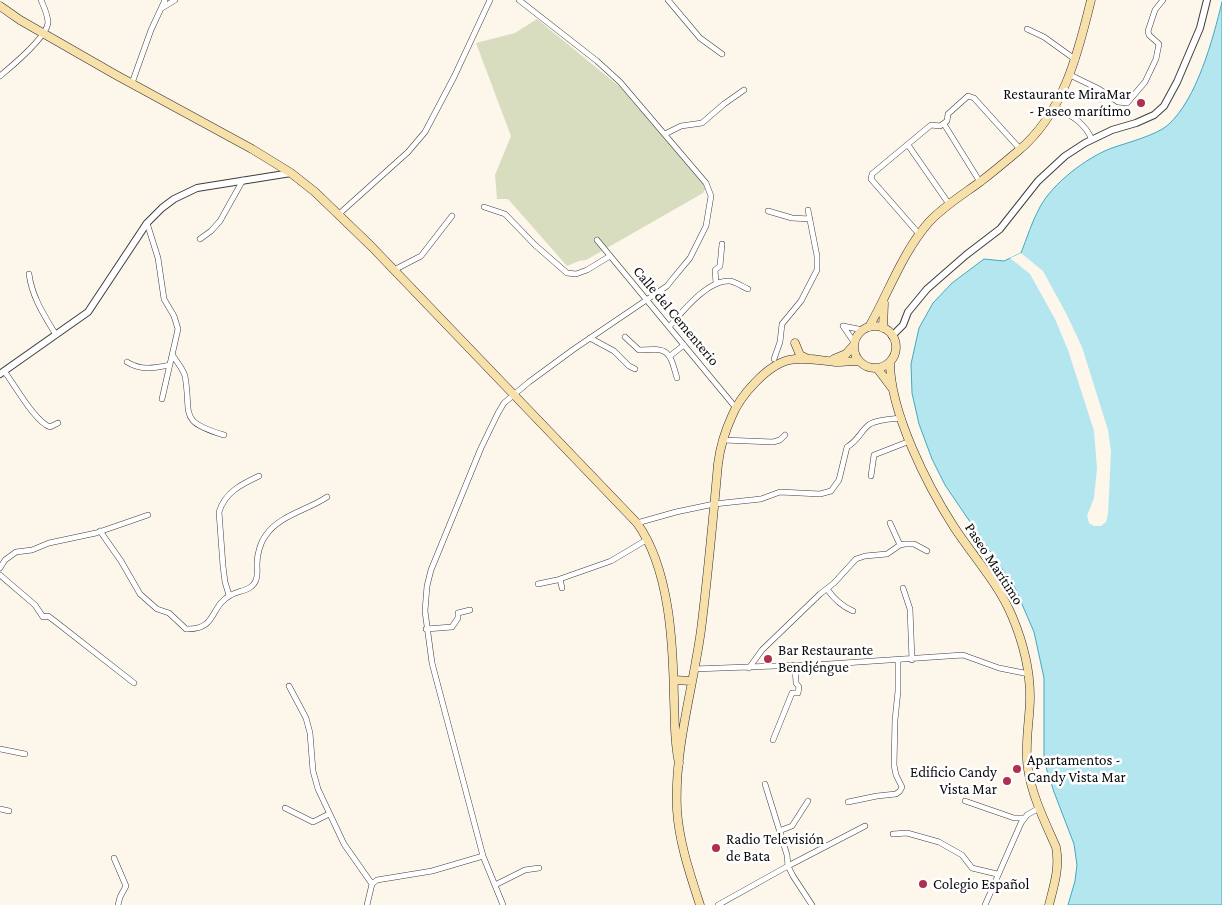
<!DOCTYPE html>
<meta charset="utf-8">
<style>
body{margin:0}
canvas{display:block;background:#fdf6eb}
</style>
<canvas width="1222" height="905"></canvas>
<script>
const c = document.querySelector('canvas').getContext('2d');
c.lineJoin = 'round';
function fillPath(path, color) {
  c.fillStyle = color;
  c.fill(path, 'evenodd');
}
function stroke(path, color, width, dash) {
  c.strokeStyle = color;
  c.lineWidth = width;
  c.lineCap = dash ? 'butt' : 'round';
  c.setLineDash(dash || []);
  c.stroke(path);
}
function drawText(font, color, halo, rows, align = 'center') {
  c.font = font + ' "Crimson Pro",serif';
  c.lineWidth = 5;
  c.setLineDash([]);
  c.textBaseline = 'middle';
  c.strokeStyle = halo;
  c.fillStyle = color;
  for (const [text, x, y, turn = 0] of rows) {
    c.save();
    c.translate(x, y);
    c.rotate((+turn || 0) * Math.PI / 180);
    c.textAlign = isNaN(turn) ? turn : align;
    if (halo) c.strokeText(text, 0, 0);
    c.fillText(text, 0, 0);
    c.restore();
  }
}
fillPath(new Path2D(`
 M537,19L620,87L696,175L706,188L703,193L586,260L579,261L567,266L508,199H497L495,175L511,136L476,43L515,33Z`), '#d9ddbf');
const water = new Path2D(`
 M1222,2V905H1068L1075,881L1077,865L1074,844L1054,792L1044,761V678L1034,632L1015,588L945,485L932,459L919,424L912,393L911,364L919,328L933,303L952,283L984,259L1004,261L1021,253C1027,238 1032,221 1040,207C1052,184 1087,157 1112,148C1126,143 1157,135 1168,125C1197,99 1213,39 1222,2Z`);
fillPath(water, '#b4e6f0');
stroke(water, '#41a8c1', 1);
fillPath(new Path2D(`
 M1021,253L1043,271L1067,315L1082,347L1108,430L1111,452L1108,514L1106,522L1101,526H1094L1089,523L1087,516L1094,498L1097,468L1094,431L1068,350L1055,319L1030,274L1010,258Z`), '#fdf6eb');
const minor = new Path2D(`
 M668,0L700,38L722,54
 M162,8L175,0
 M1027,29L1044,37L1076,60
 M1070,75L1099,89L1118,102L1127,103L1145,82L1156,59L1159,44L1149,35L1148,31L1155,10L1163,0
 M0,76C12,66 46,38 48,23C48,15 44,7 41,0
 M132,83L151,30L165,0
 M1054,106C1070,115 1085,122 1092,140
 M944,124L980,182
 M665,134L681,126L702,123L724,104L744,90
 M908,145L949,204
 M484,207L505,214L535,245L567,273L576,274L587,270L610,256
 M768,211L792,218L810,219
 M339,214L408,152L425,132L454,77L490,0
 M147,223L158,258L164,299L174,316L178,329L162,399
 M919,234L871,179L872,174L931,125L940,126L947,121L948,114L968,96L974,98L1020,149
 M200,239L211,231L220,221L243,180
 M597,240L736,408
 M394,270L421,256L452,216
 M29,274C32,297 44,315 56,335
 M716,283L715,270L720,266L722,244
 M843,326L863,330
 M843,326L854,342
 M669,327C682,312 708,279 730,281C736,282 743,287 748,289
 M625,337L639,350C669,348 669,350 677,378
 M590,338L614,351L629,366L635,369
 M173,356C177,362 183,369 185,376C192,415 177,421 224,435
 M670,356L684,345
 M774,359L780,342L782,324L801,301L817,270V256L808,210
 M127,362C141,371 155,368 170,365
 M4,371C15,385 35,422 50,427L58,423
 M723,440L773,442L780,440L785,435
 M871,476L874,455L910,441
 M637,523L676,512L714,504L761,499L780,492L820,494L831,491L839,480L847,447C859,440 861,430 870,424C879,419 892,419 902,418
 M890,523L900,545
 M100,531L121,561L140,594L157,609L169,613L186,629C218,630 209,606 231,595C240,590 252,591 256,580C258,575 257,569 257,564C257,555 260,543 266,535C280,515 308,510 327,497
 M0,568L5,560L16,552L32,550L49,543L96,533L148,515
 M0,575L35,605L43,617L48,616L56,622L134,683
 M560,579L562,588
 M538,584L557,580L611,561L648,539
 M903,588L910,609L912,660
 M827,589C834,599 841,606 853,611
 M229,595L225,582L223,566L219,512C225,492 242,484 259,476
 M426,629L452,627L458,618V613L470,610
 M749,668L762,650L820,594L834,583L856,559L865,556L887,554L900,545L905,544H914L927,551
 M694,669L829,664L963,655L999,668L1029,674
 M289,686L306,718L310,733L313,771L318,789L344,844L372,884
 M773,740L792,693H798L799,687L796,683L795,666
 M0,749L25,754
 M765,784L787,855L788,866L793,876L812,905
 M965,801L1014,818H1024
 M848,802L877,796L896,794L900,791L902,787L896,775L894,765L895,720L898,691V660
 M285,808L313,822L329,814
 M0,809L9,811
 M779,831L792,826L808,801
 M893,834L907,833L939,842L962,855L972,868L997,874
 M114,858L126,886L120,897L118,905
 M495,885L525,870L539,868
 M367,905L372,884L377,880L432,871L483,856
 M503,905L483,856L432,663L425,611L427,586L431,570L481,448L498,413L504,403L529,382L574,349L667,286L675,276L690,258L706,226L711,196L706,183L620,82L597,61L519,0
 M718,905L788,866L865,826
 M985,905L1021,823L1027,815L1039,808`);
const tertiary = new Path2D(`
 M892,336L903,325L908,312L927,289L966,255L1000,229L1038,181L1065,156L1085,143L1112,130L1136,123L1154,115L1164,106L1177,82L1200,28L1207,0
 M0,374L88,312L147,223L162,208L174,199L197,188L291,173`);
const secondary = new Path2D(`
 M0,6L20,20L116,75L252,149L291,173L315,192L371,246L637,523C670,569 673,644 674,698C675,720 674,742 679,763
 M854 347a21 21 0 1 1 42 0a21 21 0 1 1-42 0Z
 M869,327C889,292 902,253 929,222C944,206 962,195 980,182C993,172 1005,162 1018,151C1063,114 1078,54 1091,0
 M883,328L884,303
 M795,343L800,355L808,359
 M834,359L846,354L854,345
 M890,362C890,412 927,485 954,527C973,556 998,583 1012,616C1023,642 1030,669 1030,697C1030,720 1024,745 1028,769C1032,796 1045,822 1056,847C1060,868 1054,885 1049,905
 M877,368L892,388
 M674,680L692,681
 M700,905C690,874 679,842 677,810C674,749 693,689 701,630C708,575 713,519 718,464C720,448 725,431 732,416C740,396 767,365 789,360C803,357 821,360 835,362C843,362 851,361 859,361`);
stroke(minor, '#3e3e3e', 6);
stroke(tertiary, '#3e3e3e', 8);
stroke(secondary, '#2d2d2d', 9);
stroke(minor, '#fff', 5);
stroke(tertiary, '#fff', 6);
stroke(secondary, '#f8e0ab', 8);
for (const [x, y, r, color] of [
 [1141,103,5,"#af2f4f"],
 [768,659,5,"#af2f4f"],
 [1017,769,5,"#af2f4f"],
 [1007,781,5,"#af2f4f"],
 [716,848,5,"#af2f4f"],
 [923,884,5,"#af2f4f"]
]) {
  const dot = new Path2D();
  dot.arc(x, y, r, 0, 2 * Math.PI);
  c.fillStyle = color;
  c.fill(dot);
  stroke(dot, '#fff', 2);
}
drawText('15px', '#0b0b0b', '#fff', [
 ["Restaurante MiraMar",1131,94,"right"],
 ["- Paseo marítimo",1131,111,"right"],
 ["Bar Restaurante",778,650],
 ["Bendjéngue",778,667],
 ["Apartamentos -",1027,760],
 ["Candy Vista Mar",1027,777],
 ["Edificio Candy",997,772,"right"],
 ["Vista Mar",997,789,"right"],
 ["Radio Televisión",726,839],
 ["de Bata",726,856],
 ["Colegio Español",933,884]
], 'left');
drawText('15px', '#0b0b0b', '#fff', [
 ["Calle del Cementerio",676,316,50],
 ["Paseo Marítimo",994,564,57]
]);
</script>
